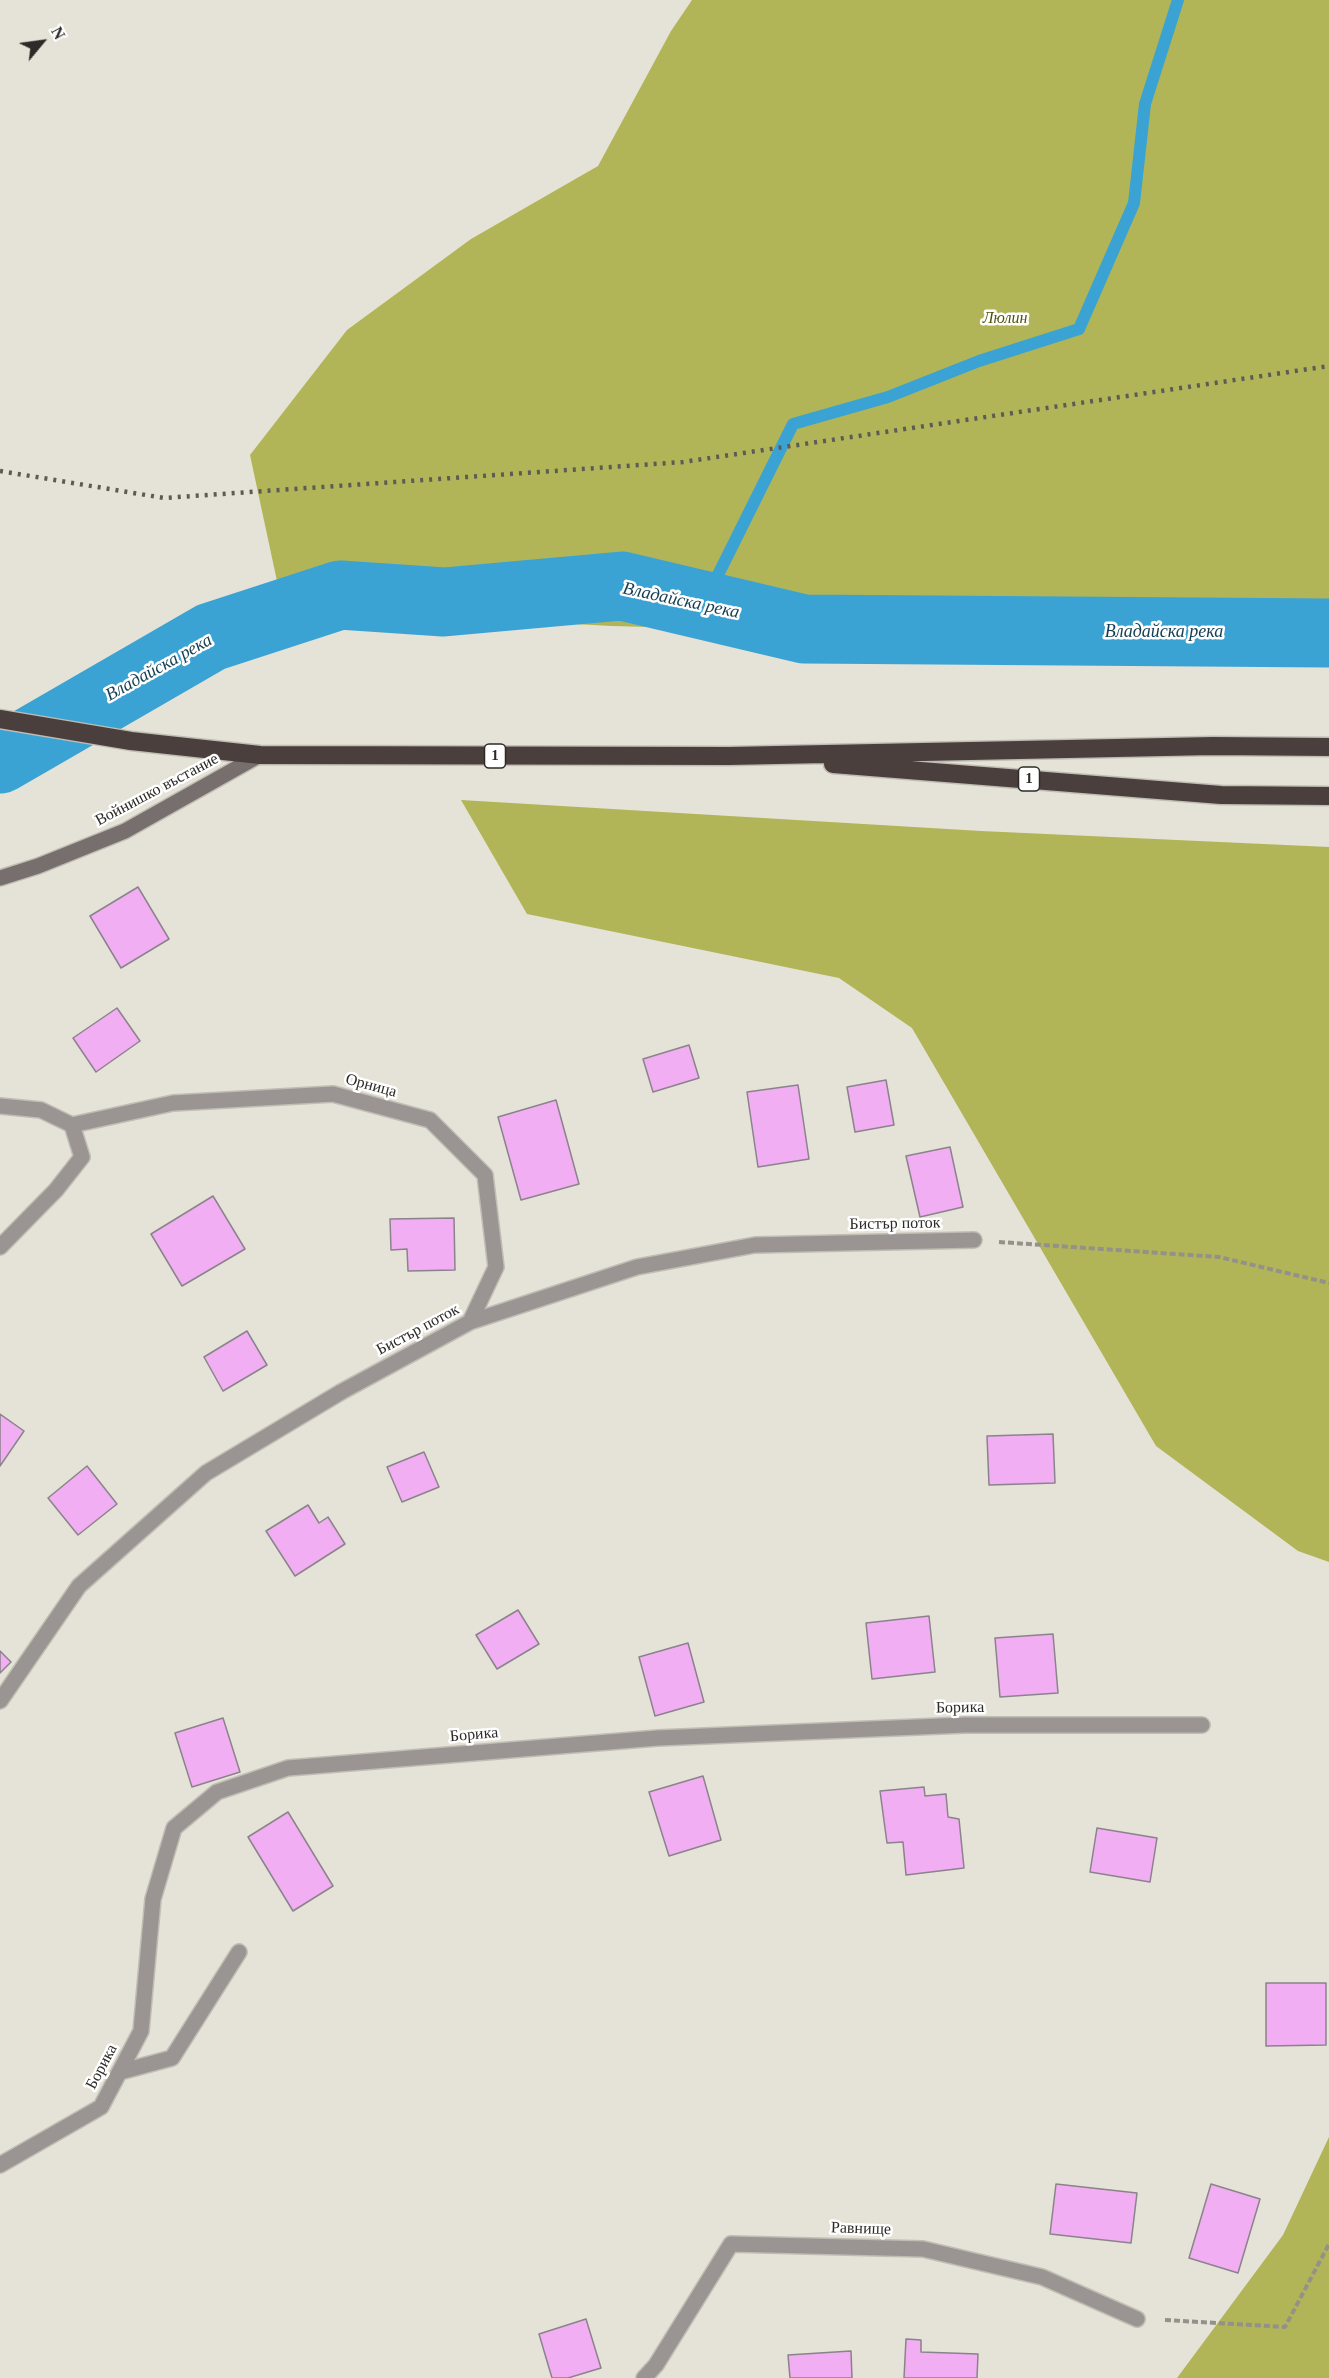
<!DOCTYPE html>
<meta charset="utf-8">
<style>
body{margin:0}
#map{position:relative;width:1329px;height:2378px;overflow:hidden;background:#e5e2d7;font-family:Georgia,serif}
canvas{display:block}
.north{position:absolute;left:12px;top:12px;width:60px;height:60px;-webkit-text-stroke:4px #fff;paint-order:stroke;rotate:61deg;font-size:16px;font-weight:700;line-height:24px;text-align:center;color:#2c2b27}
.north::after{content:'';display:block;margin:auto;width:21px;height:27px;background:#2c2b27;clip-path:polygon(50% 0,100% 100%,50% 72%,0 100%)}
</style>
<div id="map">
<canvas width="1329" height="2378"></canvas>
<div class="north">N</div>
</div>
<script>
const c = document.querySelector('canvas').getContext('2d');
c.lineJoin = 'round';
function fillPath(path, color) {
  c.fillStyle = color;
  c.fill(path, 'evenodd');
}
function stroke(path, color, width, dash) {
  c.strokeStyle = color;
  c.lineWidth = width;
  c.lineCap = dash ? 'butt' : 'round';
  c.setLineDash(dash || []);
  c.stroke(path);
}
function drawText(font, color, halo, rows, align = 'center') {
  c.font = font + ' Georgia,serif';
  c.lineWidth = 5;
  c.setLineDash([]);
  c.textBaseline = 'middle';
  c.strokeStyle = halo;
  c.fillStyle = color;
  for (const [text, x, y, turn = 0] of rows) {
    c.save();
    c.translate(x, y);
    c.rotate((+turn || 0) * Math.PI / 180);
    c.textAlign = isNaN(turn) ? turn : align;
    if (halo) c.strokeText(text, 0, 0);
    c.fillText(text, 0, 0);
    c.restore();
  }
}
fillPath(new Path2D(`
 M692,0H1329V646L612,626L283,609L250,455L347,330L471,239L598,166L671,31Z
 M461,800L981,831L1329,847V1562L1298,1551L1156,1446L912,1028L839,978L527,914Z
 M1329,2137V2378H1177L1283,2235Z`), '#b1b557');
stroke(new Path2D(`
 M703,605L793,424L888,397L979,361L1079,329L1134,203L1145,104L1178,0`), '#3aa3d3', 12);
stroke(new Path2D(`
 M0,759L211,637L340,595L444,602L622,586L804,629L1329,633`), '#3aa3d3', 69);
const building = new Path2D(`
 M138,887L169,939L121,968L90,916Z
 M117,1008L140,1041L96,1072L73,1038Z
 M689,1045L699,1078L653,1092L643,1059Z
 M886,1080L894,1125L855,1132L847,1087Z
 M798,1085L809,1159L758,1167L747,1092Z
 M556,1100L579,1184L521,1200L498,1117Z
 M950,1147L963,1207L920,1217L906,1156Z
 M213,1196L245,1249L182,1286L151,1234Z
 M454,1218L455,1270L408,1271L407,1249L391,1250L390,1219Z
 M247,1331L267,1365L223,1391L204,1357Z
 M0,1414L24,1431L0,1466Z
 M1053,1434L1055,1483L989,1485L987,1436Z
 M424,1452L439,1487L402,1502L387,1467Z
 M87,1466L117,1504L78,1535L48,1498Z
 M308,1505L319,1523L328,1517L345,1544L295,1576L266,1531Z
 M518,1610L539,1644L497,1669L476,1635Z
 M929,1616L935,1672L872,1679L866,1623Z
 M1053,1634L1058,1693L1000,1697L995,1638Z
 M688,1643L704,1702L655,1716L639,1657Z
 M0,1651L11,1662L0,1673Z
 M223,1718L240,1772L192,1787L175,1733Z
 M703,1776L721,1840L669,1856L649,1792Z
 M924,1787L925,1796L946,1794L948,1817L959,1819L964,1868L906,1875L903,1842L887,1843L880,1791Z
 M288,1812L333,1886L293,1911L248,1837Z
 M1097,1828L1157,1838L1150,1882L1090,1872Z
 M1266,1983H1326V2045L1266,2046Z
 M1056,2184L1137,2193L1131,2243L1050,2234Z
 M1211,2184L1260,2199L1238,2273L1189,2258Z
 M586,2319L601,2368L568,2378H552L539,2334Z
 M906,2339L921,2340V2352L978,2354L977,2378H904Z
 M851,2351L852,2378H790L788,2355Z`);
fillPath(building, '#f1aef2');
stroke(building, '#8b838b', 1.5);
const lane = new Path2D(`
 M120,2072L172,2058L239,1952`);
const street = new Path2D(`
 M0,1106L41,1110L72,1125L82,1157L56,1190L0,1247
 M72,1125L173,1103L333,1094L430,1120L485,1175L496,1267L470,1322
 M0,1701L79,1586L206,1473L341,1392L470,1322L637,1267L755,1245L974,1240
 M0,2165L101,2107L141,2031L153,1899L174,1828L217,1792L288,1768L658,1738L965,1725H1202
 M644,2378L656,2365L731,2244L923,2249L1042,2277L1137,2319`);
const secondary = new Path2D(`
 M0,878L38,866L125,831L260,755`);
const highway = new Path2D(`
 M0,719L131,741L260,755L729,756L1213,746L1329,747
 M833,764L1221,795L1329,796`);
stroke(lane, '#c0bdb4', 18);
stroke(street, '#c0bdb4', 18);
stroke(secondary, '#c0bdb4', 18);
stroke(highway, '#c0bdb4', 21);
stroke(new Path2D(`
 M999,1242L1219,1257L1329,1283
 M1165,2320L1285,2327L1329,2244`), '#939189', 4, [6, 3]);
stroke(lane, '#9a9493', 15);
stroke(street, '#9a9493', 15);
stroke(secondary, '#776f6e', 15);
stroke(highway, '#4a3f3d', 18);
stroke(new Path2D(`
 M0,471L164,498L683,462L1329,366`), '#5d5b55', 4.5, [3, 6]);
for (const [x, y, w] of [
 [495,756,21],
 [1029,779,21]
]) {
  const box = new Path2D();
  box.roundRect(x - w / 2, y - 12, w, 24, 4.5);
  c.fillStyle = '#fff';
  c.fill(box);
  stroke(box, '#2c2b27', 1.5);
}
drawText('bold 15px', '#2c2b27', null, [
 ["1",495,756],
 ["1",1029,779]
]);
drawText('italic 16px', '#52530b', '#fff', [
 ["Люлин",1005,319]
]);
drawText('16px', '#2c2b27', '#fff', [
 ["Войнишко въстание",157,790,-28],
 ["Орница",371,1086,15],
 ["Бистър поток",895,1224,-1],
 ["Бистър поток",418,1330,-28],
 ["Борика",960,1708,-1],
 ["Борика",474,1735,-5],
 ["Борика",102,2067,-62],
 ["Равнище",861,2229,2]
]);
drawText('italic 18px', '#123e53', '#fff', [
 ["Владайска река",681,601,12],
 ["Владайска река",1164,632],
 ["Владайска река",159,668,-29]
]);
</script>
